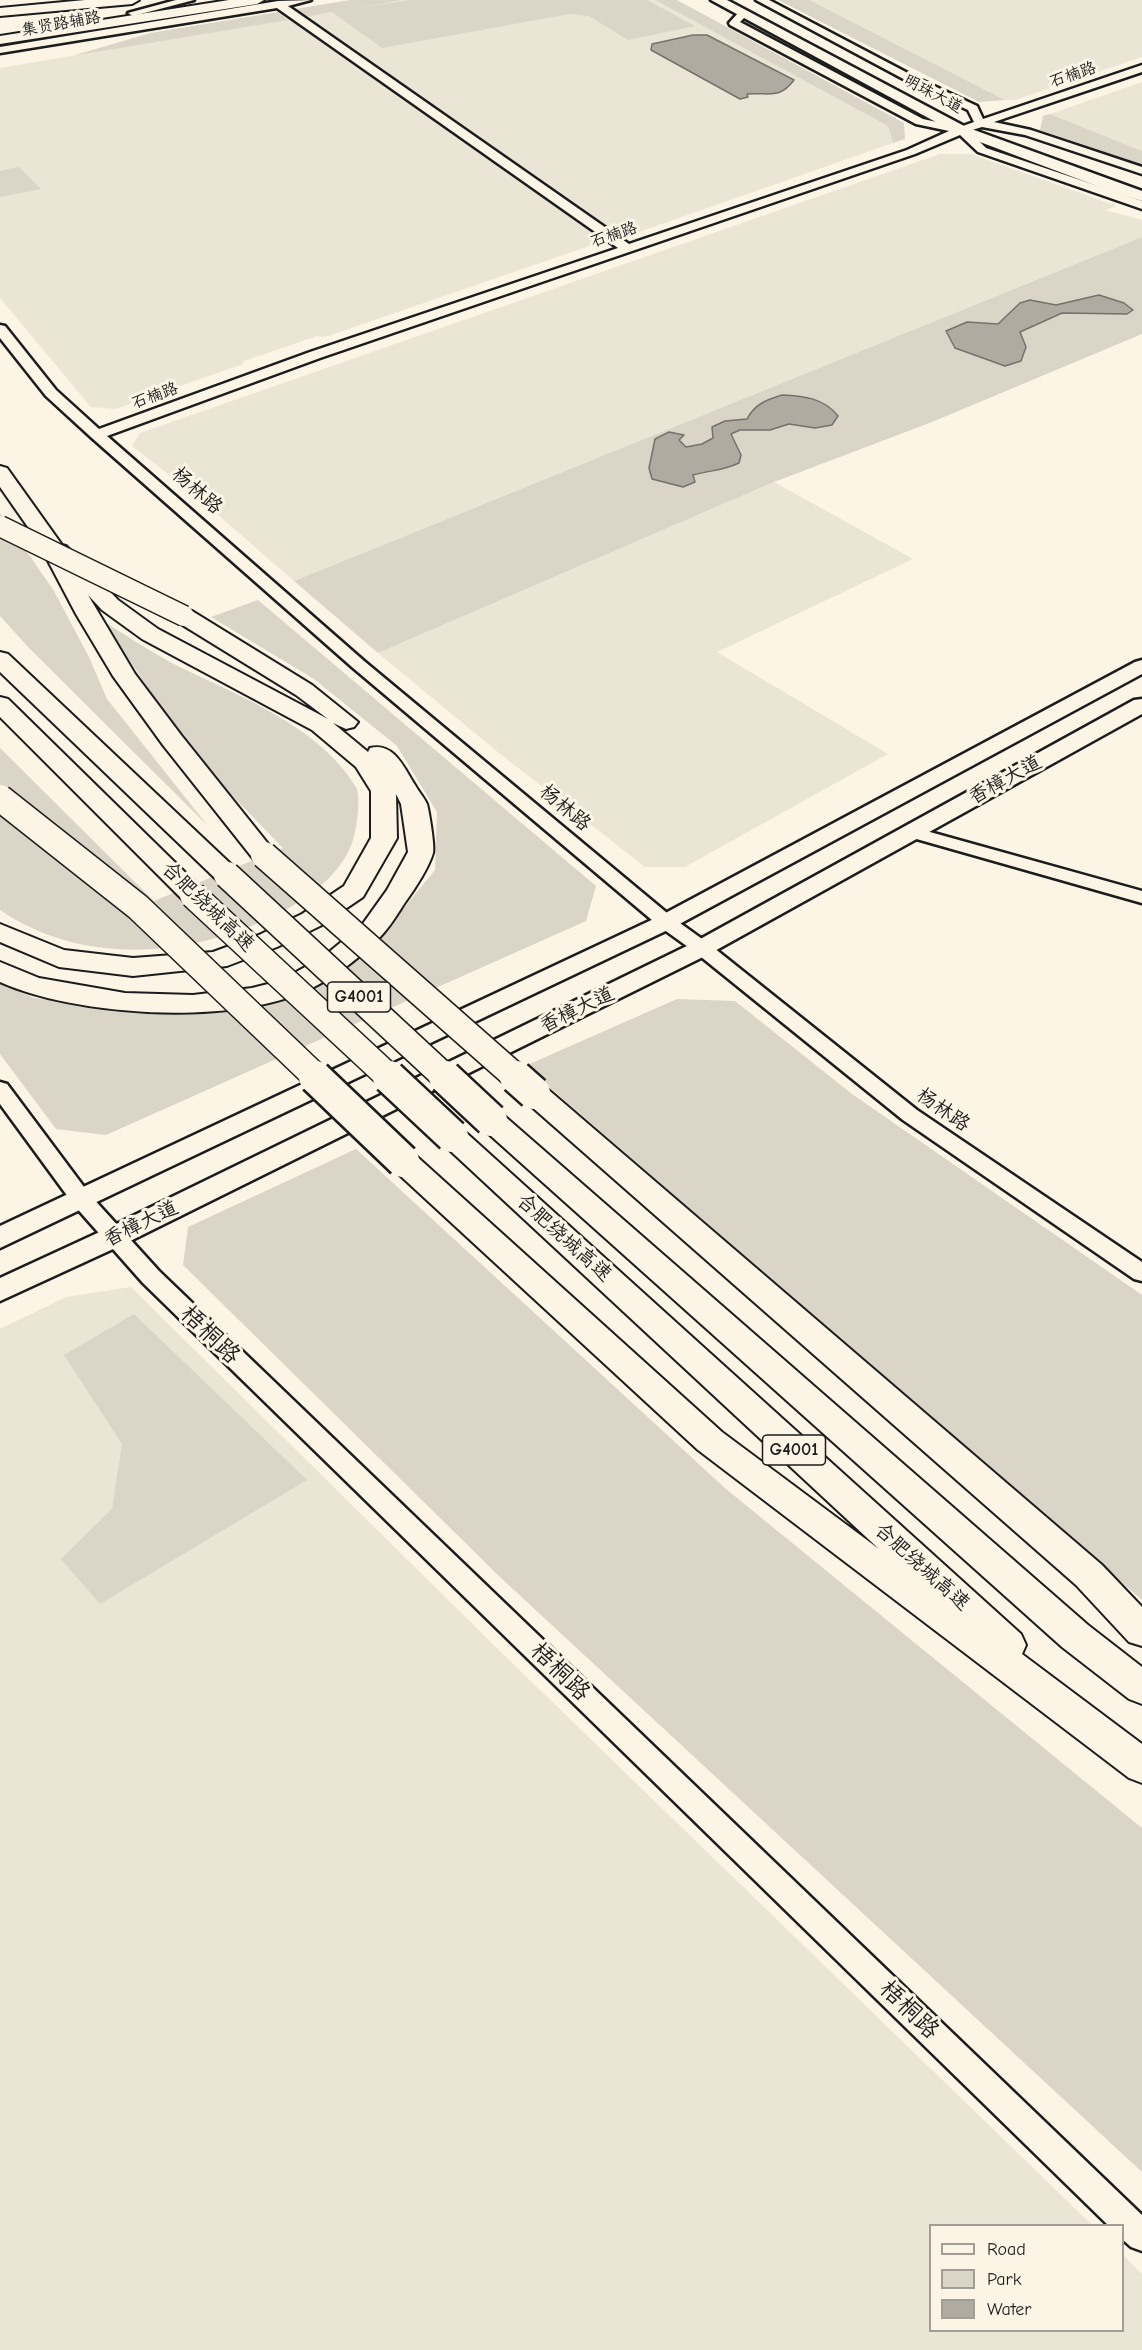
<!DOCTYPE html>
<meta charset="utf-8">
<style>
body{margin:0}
#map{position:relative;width:1142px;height:2350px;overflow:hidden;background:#fcf5e5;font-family:"Comic Neue",sans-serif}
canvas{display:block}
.legend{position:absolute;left:929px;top:2224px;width:195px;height:108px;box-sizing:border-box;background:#fcf5e5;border:2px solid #a29e95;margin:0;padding:8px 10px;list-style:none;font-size:18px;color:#1c1c1c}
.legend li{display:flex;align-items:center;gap:12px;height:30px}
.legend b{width:30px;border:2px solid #a29e95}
</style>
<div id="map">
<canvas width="1142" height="2350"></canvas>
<ul class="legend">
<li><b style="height:8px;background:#fcf5e5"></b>Road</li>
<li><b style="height:16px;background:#dbd5c8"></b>Park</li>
<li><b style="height:16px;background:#b0aba1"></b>Water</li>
</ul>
</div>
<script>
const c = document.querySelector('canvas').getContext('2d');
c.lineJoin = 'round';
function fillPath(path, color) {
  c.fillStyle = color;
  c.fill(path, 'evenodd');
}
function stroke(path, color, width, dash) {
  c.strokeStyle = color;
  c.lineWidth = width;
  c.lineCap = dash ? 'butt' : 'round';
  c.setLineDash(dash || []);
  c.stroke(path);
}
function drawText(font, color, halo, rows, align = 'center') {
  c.font = font + ' "Comic Neue","LXGW WenKai TC",sans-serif';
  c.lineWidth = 6;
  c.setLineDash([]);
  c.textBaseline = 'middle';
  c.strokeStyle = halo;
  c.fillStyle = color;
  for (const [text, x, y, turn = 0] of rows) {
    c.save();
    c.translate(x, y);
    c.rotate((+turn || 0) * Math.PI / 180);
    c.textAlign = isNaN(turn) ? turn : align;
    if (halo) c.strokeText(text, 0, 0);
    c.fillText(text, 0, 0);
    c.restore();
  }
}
fillPath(new Path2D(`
 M402,0H655L888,126L893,143L639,232L604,241L325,337L317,336L244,361L243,364L115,409L91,407L0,298V68Z
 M808,0H1142V57L1015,100H1005Z
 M1142,82V151L1050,114Z
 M940,154H971L1117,206L1105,210L1142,220V237L294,581L195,495L132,446L140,433Z
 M774,482L913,559L717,652L888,754L685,867H645L499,753L378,653Z
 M131,1287L510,1661L1092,2225L930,2226V2330H1122L1123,2255L1142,2274V2350H0V1329L66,1297Z`), '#ebe5d6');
fillPath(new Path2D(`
 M350,0H402L354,9L409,0H647L695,26L628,40L589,16L570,14L382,48L332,12L304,17L295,9Z
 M655,0H677L904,123L905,139L893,143L888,126Z
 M778,0H809L1005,100L979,102Z
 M278,12L288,20L72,56L150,33Z
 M1050,114L1142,151V165L1040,130L1043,116Z
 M19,167L41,189L0,197V171Z
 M1142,237V334L932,422L774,482L378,653L294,581Z
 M0,513L54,591L89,657L107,699L208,826L29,648L0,616Z
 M258,600L596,886L586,921L106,1135L56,1129L0,1054V983L34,998L135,1012H238L384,932L435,870L437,812L397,746L314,679L211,617Z
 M104,622C126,635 148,650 170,662C233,694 318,724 356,787C361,794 357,827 354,836C346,868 316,893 289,908C200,957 87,969 0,910V748L154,901L283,848L220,783L179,735Z
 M677,999L735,1001L852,1094L1142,1295V1600L525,1066Z
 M356,1149L726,1489L1142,1828V2172L500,1577L183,1265L188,1227Z
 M134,1314L307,1480L100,1604L61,1559L112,1509L122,1444L64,1355Z`), '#dbd5c8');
const water = new Path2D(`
 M693,35H707L794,80C779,100 770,92 747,94L748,97L740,99L651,50L652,44Z
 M1099,295L1124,303L1133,310L1127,314L1062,313L1020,332L1026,347L1021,361L1005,366L955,348L946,331L967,322L998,324L1020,303L1030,300L1056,305Z
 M782,395C804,396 824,398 838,416L832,425L815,428L789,424L770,430H740L731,434L741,455L739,463C722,471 711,470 693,475L695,482L683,487L652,479L649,468L655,439L669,432L684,435L679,440L686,447L702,444L713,438L712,427L725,421L747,419C755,404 766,400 782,395Z`);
fillPath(water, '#b0aba1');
stroke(water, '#75726c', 1.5);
const minor = new Path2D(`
 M176,0H194L133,16L128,13Z
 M311,0L288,6L629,244L907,150L949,131L916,124L730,25L729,23L739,12L748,14L740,22L923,119L960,127L974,122L968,110L911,83L756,0H769L919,79L977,106L983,119L1142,65V72L994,122L1031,130L1142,167V174L1025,135L982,127L969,131L986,148L1142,201V209L978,152L960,135L915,154L320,358L107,436L364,661L673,918L709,944L917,1110L1142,1262V1281L1134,1279L903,1120L695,952L659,926L352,667L92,438L46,396L0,338V325L5,326L56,390L99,429L310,352L618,248L277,8L0,53V47L278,1Z
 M912,827L1142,891V903L906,836L903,832L906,828Z
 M0,1082L7,1084L90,1195L159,1271L1142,2215V2251L1131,2247L1122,2239V2226H1109L143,1283L74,1205L0,1104Z`);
const major = new Path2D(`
 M711,0H727L966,127L1142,191V201L1110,191L956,133Z
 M1142,660V674L674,927L0,1248V1226L658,917L1135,662Z
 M1142,699V714L711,953L124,1244L0,1301V1278L104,1230L693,943L1134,700Z`);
const highway = new Path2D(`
 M85,0H139L132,4L0,16V8Z
 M229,0H264L257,4L0,44V36Z
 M0,466L7,468L62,545L66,546L118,600L158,629L328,719L296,695L176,621L173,616L176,611L184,609L192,611L312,685L358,722L354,727L346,729L333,723L368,752L370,748C394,742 404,768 415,785C418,791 424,797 427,804C429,811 435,847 433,853C429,867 415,889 406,901C398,913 390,927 380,937C358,960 327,983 298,994C222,1025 73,1015 0,982V962L39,978L125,993L193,995L252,988L280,981L323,957L362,925L387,890L408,852L401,804L396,794L397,838L363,897L320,926L277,947L227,966L133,976L59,967L0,942V924L64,950L133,958L213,952L259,935L302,914L344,886L371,838V791L356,767L312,730L142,639L102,610L88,595L135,674L181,735L277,855L273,861L264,863L255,861L163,745L113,676L76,614L37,540L0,487Z
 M0,652L8,654L236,869L240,875L236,881L227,883L218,881L0,672Z
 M0,697L8,699L202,889L206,895L202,901L193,903L184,901L0,717Z
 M534,1083L544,1086L1102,1565L1142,1607V1646L1129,1642L1076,1585L524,1100L520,1093L524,1086Z
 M491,1110L501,1113L1088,1625L1142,1667V1704L1129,1699L1062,1647L481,1127L476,1120L481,1113Z
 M452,1126L462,1129L1021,1634L1026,1645L1022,1654L1142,1744V1783L1129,1778L698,1450L392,1168L388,1161L392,1154L403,1151L414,1154L722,1432L879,1549L442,1143L437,1136L442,1129Z`);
stroke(minor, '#1c1c1c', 5);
stroke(major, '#1c1c1c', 5);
stroke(highway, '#1c1c1c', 4);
fillPath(minor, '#fcf5e5');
fillPath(major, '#fcf5e5');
fillPath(highway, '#fcf5e5');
const highwayBridgeFar2 = new Path2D(`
 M0,526L184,616`);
const highwayBridgeFar1 = new Path2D(`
 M0,798L138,907L317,1078
 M264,855L517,1078
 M227,875L446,1078
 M193,895L390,1078`);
const highwayBridge = new Path2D(`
 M315,1077L403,1161
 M389,1077L452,1136
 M445,1077L491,1120
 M516,1077L534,1093`);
stroke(highwayBridgeFar2, '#1c1c1c', 23, []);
stroke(highwayBridgeFar1, '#1c1c1c', 29, []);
stroke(highwayBridge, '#1c1c1c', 37, []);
stroke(highwayBridgeFar2, '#fcf5e5', 20);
stroke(highwayBridgeFar1, '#fcf5e5', 26);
stroke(highwayBridge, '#fcf5e5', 32);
drawText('16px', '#1c1c1c', '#fcf5e5', [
 ["集贤路辅路",61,24,-10],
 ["石楠路",1073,75,-19],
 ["明珠大道",933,94,28],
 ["石楠路",614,235,-19],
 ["石楠路",155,396,-20]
]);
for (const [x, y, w] of [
 [359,997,63],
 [794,1450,63]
]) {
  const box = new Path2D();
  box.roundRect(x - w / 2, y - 15, w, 30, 4.5);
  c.fillStyle = '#fcf5e5';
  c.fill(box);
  stroke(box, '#1c1c1c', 1.5);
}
drawText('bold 18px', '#1c1c1c', null, [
 ["G4001",359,997],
 ["G4001",794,1450]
]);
drawText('20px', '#1c1c1c', '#fcf5e5', [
 ["杨林路",197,491,41],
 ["香樟大道",1005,780,-29],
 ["杨林路",565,808,40],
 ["合肥绕城高速",208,907,44],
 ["香樟大道",577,1010,-26],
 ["杨林路",943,1110,35],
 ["香樟大道",141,1224,-26],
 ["合肥绕城高速",564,1238,42],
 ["合肥绕城高速",922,1567,42]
]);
drawText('24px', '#1c1c1c', '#fcf5e5', [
 ["梧桐路",210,1335,44],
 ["梧桐路",560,1672,44],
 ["梧桐路",909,2010,44]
]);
</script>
